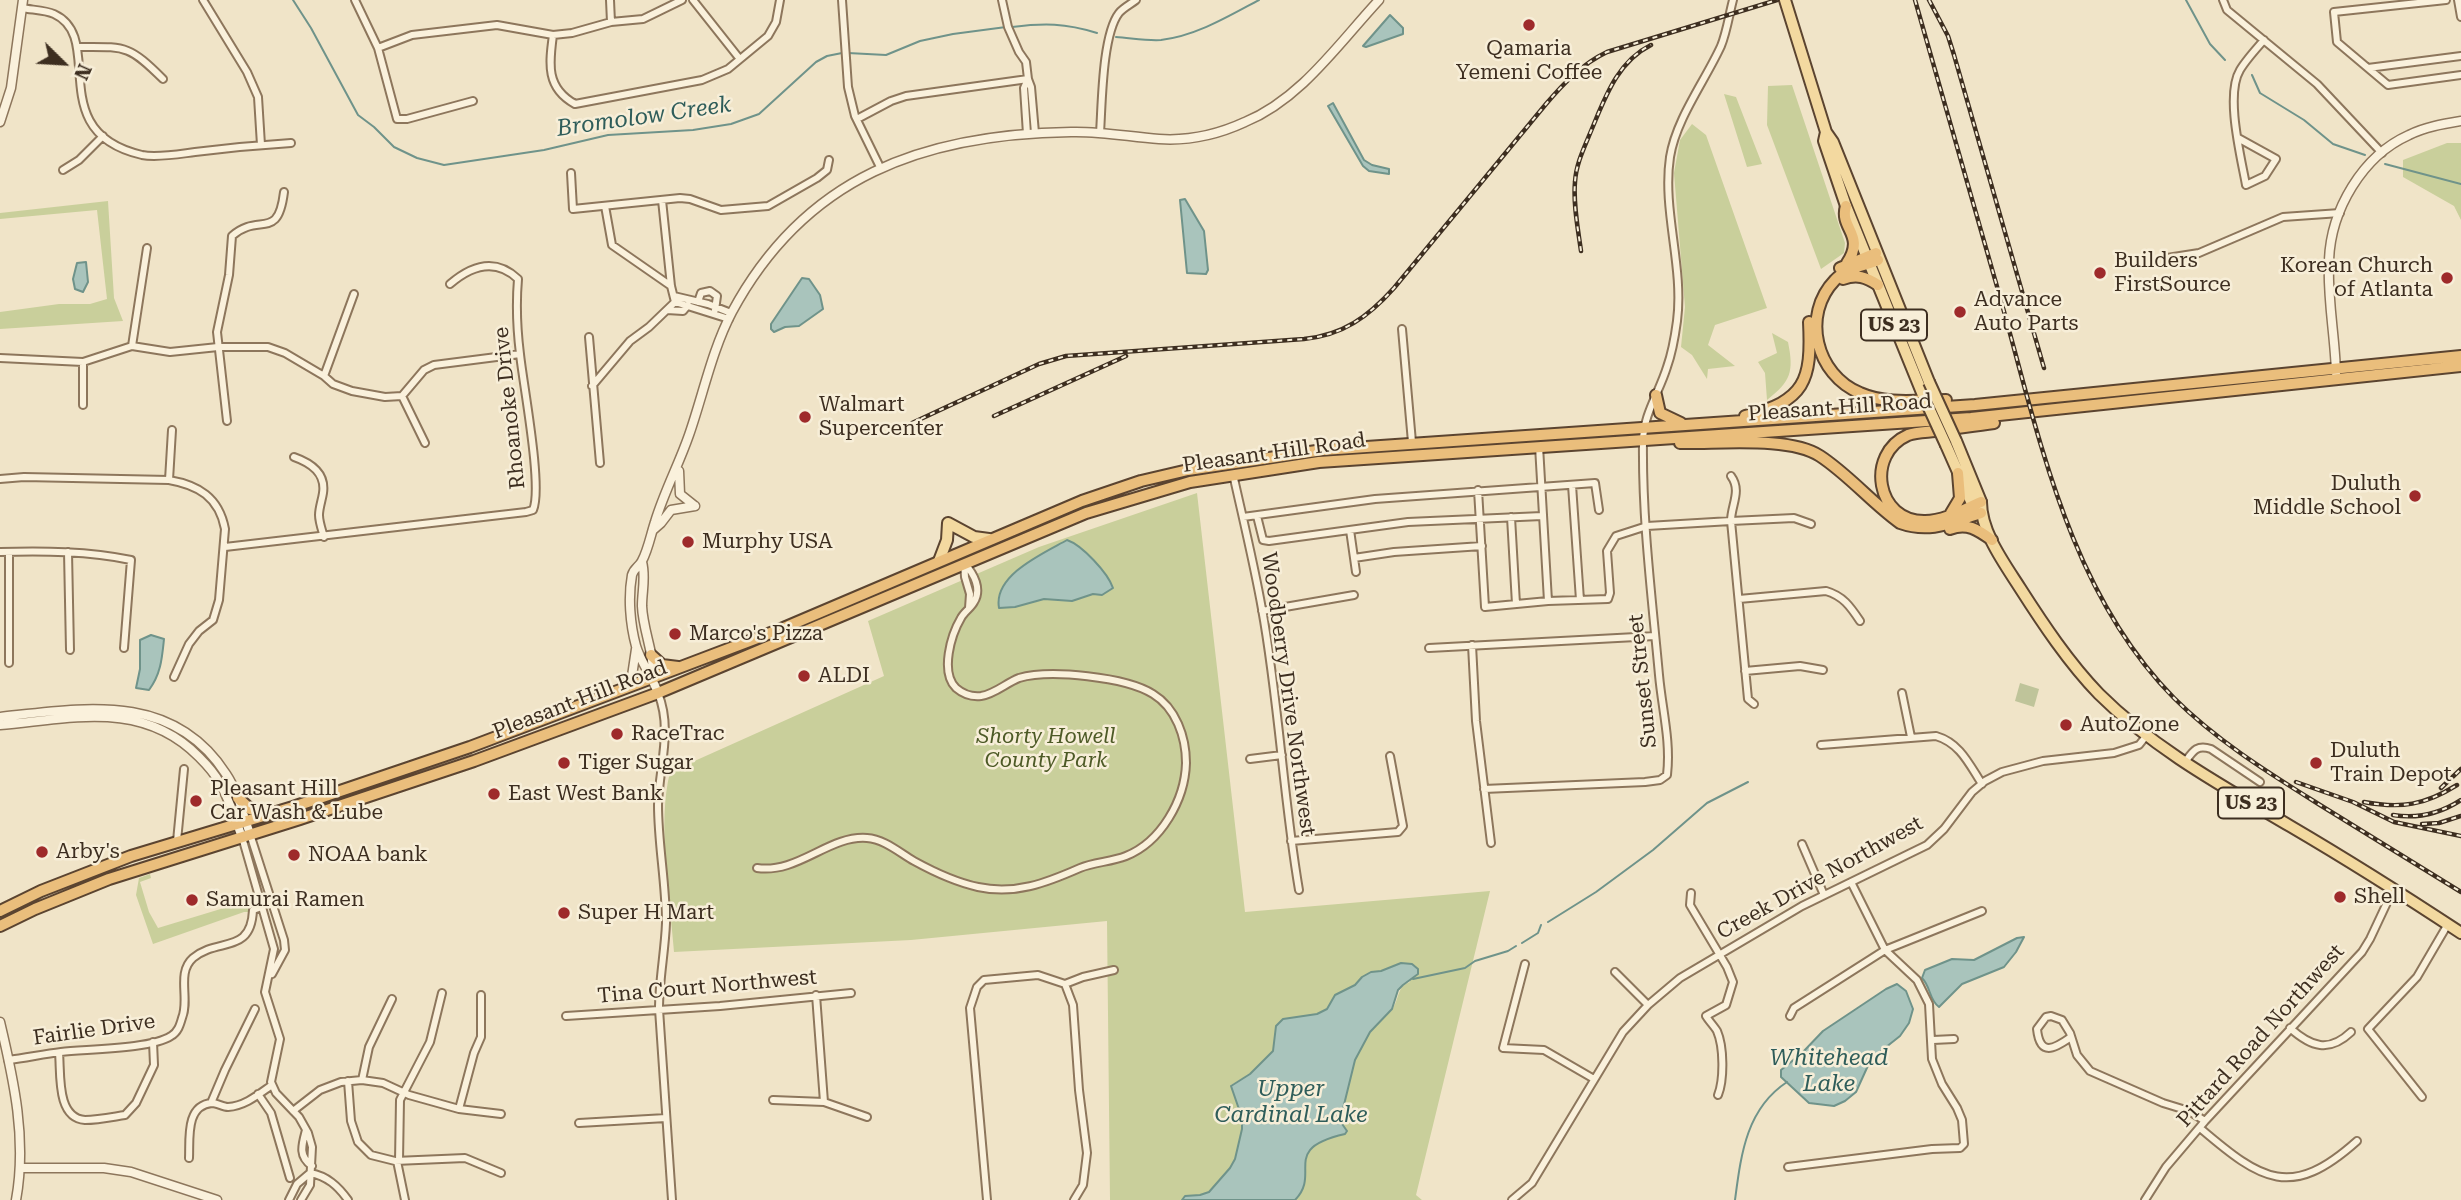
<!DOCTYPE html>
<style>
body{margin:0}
#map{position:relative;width:2461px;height:1200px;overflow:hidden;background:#f0e4c8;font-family:"Roboto Serif",serif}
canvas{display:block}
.north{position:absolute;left:28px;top:28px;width:70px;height:70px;-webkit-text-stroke:5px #f7eed8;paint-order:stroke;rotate:114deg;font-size:19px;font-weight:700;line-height:28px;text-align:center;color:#3d2e20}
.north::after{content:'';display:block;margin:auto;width:24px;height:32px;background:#3d2e20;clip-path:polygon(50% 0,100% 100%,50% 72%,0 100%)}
</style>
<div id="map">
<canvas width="2461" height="1200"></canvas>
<div class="north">N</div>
</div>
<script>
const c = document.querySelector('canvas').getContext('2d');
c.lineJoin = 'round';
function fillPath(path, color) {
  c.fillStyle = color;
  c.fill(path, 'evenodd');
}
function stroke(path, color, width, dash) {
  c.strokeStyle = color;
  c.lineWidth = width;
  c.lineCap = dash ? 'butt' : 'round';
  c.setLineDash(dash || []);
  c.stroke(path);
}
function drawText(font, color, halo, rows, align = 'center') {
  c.font = font + ' "Roboto Serif",serif';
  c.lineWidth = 5;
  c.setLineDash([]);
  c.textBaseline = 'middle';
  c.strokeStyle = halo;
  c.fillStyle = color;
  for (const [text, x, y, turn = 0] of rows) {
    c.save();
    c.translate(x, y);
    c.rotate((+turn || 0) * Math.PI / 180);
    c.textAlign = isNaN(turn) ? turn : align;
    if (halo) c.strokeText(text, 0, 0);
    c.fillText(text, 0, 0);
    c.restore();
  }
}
fillPath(new Path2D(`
 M1792,85L1845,243L1844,253L1821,269L1767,125L1768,86Z
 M1724,94L1736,97L1762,164L1747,167Z
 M1692,124L1706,135L1767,308L1715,325L1708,345L1735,366L1708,369L1707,379L1692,355L1681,347L1685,307L1674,173L1680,140Z
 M2447,143H2461V220L2454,206L2403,177V160Z
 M108,201L114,298L123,321L0,329V312L59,304H90L107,299L97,210L0,219V213Z
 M1772,333L1788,342C1794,372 1791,381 1767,400L1765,373L1758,362L1777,353Z
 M1197,493L1245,912L1490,891L1416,1195L1422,1200H1295C1321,1171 1280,1150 1345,1133L1346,1130L1340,1121C1345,1091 1352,1057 1370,1032C1376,1023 1387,1017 1393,1008C1400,996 1397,987 1410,982L1401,963L1381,971L1371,972L1362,977L1355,985L1335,995L1327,1009L1317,1014L1283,1019L1276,1026L1273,1051L1250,1074L1231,1085L1242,1118V1129L1235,1159L1230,1168L1209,1192L1200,1195L1185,1196L1182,1200H1110L1107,921L911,940L674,952C670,898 657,824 670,772L884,676L868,621L1039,547Z
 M150,874L151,878L140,882L149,912L158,928L247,901L250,912H244L153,944L136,895L139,878Z`), '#c9cf9b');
fillPath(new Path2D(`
 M2020,683L2039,689L2034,707L2015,701Z`), '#bfc49a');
const water = new Path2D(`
 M1390,15L1403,28V34L1366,47L1363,46Z
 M1333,103L1364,160L1372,165L1389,169V174L1369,171L1363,166L1328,106Z
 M1185,199L1204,231L1208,270L1206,274L1187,273L1180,200Z
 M86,262L88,282L83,292L75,289L73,279L77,263Z
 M802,278L809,279L820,295L823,309L799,326L785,327L774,332L771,329V324Z
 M1067,540C1082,545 1108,573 1113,588L1102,595L1093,594L1072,601L1044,599L1015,607L999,608C993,575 1044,553 1067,540Z
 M151,635L164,639C162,658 161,674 149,690L136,688L140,669V640Z
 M2024,937L2016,952L2004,967L1962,984L1939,1007C1929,1000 1931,987 1922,978L1925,970L1952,959L1974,960L2017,938Z
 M1401,963L1412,964L1418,969V974L1403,985L1398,990L1392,1009L1370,1032L1355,1060L1340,1121L1347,1131L1345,1134C1279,1149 1322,1173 1295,1200H1182L1185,1196L1200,1195L1209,1192L1230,1168L1235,1159L1242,1129V1118L1231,1086L1250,1074L1273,1051L1276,1026L1283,1019L1317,1014L1327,1009L1335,995L1355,985L1362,977L1371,972L1381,971Z
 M1897,984L1906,991L1913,1009L1909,1023L1900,1036L1871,1059L1856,1092L1845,1101L1834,1106L1809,1103L1781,1077V1070L1802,1053L1823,1031L1886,989Z`);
fillPath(water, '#a9c4bc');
stroke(water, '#6f938a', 2);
stroke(new Path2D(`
 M293,0L311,28L358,115L374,127L394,147L417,158L444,165L544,150L608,135L693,130L731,124L759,114L816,62L827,56L842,53
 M2186,0L2210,44L2225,60
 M1012,27C1044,23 1065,23 1097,33
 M1116,37C1131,38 1147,41 1161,40C1196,36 1229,16 1259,0
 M848,53L886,55L920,41L953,34L1006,27
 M2252,75L2260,93L2304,120L2333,144L2365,155
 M2385,164L2461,184
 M1548,922L1596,892L1653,850L1707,803L1748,782
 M1522,943L1538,933L1541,925
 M1413,979L1465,968L1475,961L1508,951L1516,946
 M1735,1200C1741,1155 1746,1109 1787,1082`), '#6f938a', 2);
const minor = new Path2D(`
 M203,0L247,72L258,97L261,145
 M355,0L378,48L397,119H407L473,101
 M610,0L611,22
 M693,0L739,58
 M842,0L848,87L855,116L880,167
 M1002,0L1008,27L1019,52L1026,62L1028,79L1031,87L1035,133
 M2223,0L2227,10L2317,84L2382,153
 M2446,0L2334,12L2337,42L2388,85L2461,75
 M2458,0L2461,17
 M22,8C32,10 45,10 54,14C107,38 42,132 142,155C158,158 179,154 195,152C227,148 259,145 291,143
 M553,35C549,64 546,88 575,104L702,80L728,69L768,36L776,22L780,0
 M77,47C125,47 128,44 163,79
 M378,48L412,35L497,25L553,35L572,33L611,22L643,19L682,0
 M2368,68L2461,56
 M857,119L891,101L906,96L1028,79
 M1100,133C1102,105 1102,35 1119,13C1123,8 1131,4 1136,0
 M1027,134L1024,88L1028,79
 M2238,138L2276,159L2265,176L2246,185C2241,157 2225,95 2240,70C2246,60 2255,50 2264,40
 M63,170L79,160L103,136
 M571,173L573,209L680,198L690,199L721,210L768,206L817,178L827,170L829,160
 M662,200L671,286L675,302
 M605,206L612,245L671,286
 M2167,258L2199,253L2283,217L2340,213
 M674,296L708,304L731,313
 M675,302L729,319
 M698,302L701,293L710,291L717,296L715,310
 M667,310L683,311L688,305
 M1402,329L1412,442
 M589,337L600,463
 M132,346L147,248
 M0,358L83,362L132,346L170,352L218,347H268L285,353L324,376L333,384L352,391L385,397L402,396L424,370L434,365L520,354
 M83,362V405
 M324,376L354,294
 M592,386L630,341L649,327L675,302
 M402,396L425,443
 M227,421L217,332L229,275L232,236C259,212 278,242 284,192
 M1539,446L1548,601
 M294,457C311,463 326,473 323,493C322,500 319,508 319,515C319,522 322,530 324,537
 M1233,474C1243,519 1254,564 1262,609C1279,702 1283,797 1299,890
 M1731,476C1742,491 1731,505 1731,521L1794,518L1811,524
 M0,479L24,477L169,480C198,485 219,497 225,529L219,600L213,620L199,631L189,644L174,677
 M169,480L172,430
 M1572,485L1580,600
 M1478,490L1485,607L1548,601L1608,599L1610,593L1607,551L1616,536L1647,526L1731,521L1748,699L1754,704
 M1257,516L1263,540L1269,541L1408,522L1542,516
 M1243,517L1375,499L1595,483L1599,510
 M1511,517L1516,604
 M1350,530L1356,572
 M225,547L526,512L533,510C543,487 523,384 520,354C517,330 516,303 518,279C495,257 471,266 450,284
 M0,552C44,551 88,551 131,560L124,648
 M9,552V663
 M68,552L70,650
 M1354,558L1394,552L1482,546
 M964,563L965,577L970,594L969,608
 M1739,599L1826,591C1843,596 1850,606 1860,621
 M1262,611L1354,595
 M1472,645L1476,721L1491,843
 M1429,648L1655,636
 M1745,671L1800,666L1823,670
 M658,693C673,730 659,766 658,805C658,844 666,883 666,923C665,951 659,980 659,1009L672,1200
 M1902,693L1911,737
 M1821,745L1936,736C1960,743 1969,764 1982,784
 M1250,759L1282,755
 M2185,762C2193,751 2197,744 2211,749L2260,782
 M1484,789L1645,782L1660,780L1667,775C1671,741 1662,709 1659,675C1652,598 1642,520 1643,442C1643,415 1659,393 1667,367C1672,353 1675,336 1677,321C1684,266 1662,211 1670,157C1676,119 1705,81 1721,46C1727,31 1729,15 1733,0
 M250,834L284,940L285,950L272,974
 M242,837L274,949L265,992L280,1039L271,1082L276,1093L299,1117L308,1133L312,1147L310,1185L301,1200
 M177,841L184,769
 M1291,841L1398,832L1403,826L1390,756
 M1802,844L1824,895
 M757,868C798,874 829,835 867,838C884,839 900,853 914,861C934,872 955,882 978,887C1015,895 1046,883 1080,868C1094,862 1111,862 1126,856C1161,842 1185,800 1186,763C1186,737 1176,708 1153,694C1126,677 1050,669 1019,678C1006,683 995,694 981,696C972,697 963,694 956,688C940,672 951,635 961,618C964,612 971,608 974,602C982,589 974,574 965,564
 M1691,893L1690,905L1727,967L1733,982L1726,1005L1706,1016C1709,1021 1714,1026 1717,1031C1724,1047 1724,1080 1718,1095
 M1525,964L1503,1048L1544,1050L1594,1079
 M1615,972L1648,1005
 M1065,984L1083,977L1114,970
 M816,995L824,1102
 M566,1016L720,1006L851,993
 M1790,1016L1794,1008L1885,950L1982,911
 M2290,1028C2311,1047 2329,1053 2351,1032
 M2071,1037C2054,1049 2040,1057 2037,1029L2046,1017L2051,1016L2062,1020L2070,1033L2077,1055L2090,1071L2163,1103L2189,1111L2205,1121
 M1933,1040L1954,1039
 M59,1053C61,1073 56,1118 85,1120C98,1120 112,1117 125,1115L136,1103L154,1065L153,1042
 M8,1060C26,1058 43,1054 61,1052C88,1049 151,1049 171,1036C178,1032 180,1025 182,1018C190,999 176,973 193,958C218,937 251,955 253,910L262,907
 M362,1080L369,1047L392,999
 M348,1081L351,1121L358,1142L371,1155L395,1161L465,1158L501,1173
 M258,1094L271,1113L290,1178
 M2422,1097L2368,1029L2417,977L2448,924
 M773,1100L824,1102L867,1117
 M211,1103L225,1070L255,1009
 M459,1109L474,1053L481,1037V995
 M293,1111L320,1090L341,1082L362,1080L383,1083L409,1095L459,1109L501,1114
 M579,1123L666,1118
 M2200,1128C2262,1181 2291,1200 2357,1141
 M306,1130C302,1145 298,1156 312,1166
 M189,1158C190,1140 185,1105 212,1103C217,1103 223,1107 228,1107C245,1106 259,1094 272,1085
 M397,1161L405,1200
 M399,1161L400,1100L430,1042L442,993
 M1788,1167L1932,1149L1960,1148L1964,1144L1962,1120L1957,1108L1942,1084L1932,1059L1929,1004L1917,980L1885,950L1851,882
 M289,1200L297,1184L310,1173C327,1176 338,1186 348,1200
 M987,1200L970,1008L977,987L984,980L1038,975L1065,984L1073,1005L1079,1090L1087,1153L1083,1185L1074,1200
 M1512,1200L1532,1183L1623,1032L1648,1005L1680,978L1802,906L1927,845L1944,829L1972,792L1985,781L2002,772L2043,761L2114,753L2139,745L2147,735
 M2145,1200L2166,1167L2205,1121L2362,952L2370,939L2393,890`);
const tertiary = new Path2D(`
 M0,122L11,88L23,0
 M2336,373C2335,335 2327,298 2329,260C2331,210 2362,156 2409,135C2425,127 2443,124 2461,121
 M679,471L680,494L695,506
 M653,530L661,523L671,510L695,506
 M642,562C646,577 642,591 642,606C643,631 655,655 653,678
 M622,688L632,676L636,649
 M658,693C652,676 641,663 636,646C630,624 628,597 632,575C634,568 639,567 642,561C648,550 651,534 655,522C664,492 679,464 689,435C703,395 712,350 732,312C805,176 924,134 1071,132C1101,131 1130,137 1159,139C1188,141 1219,134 1245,122C1301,99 1339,43 1379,0
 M0,717C83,708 173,691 226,774C238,792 243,814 250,834
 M0,725C71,719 142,699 199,757C206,764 214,772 219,782C229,798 235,819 242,837
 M0,1022C14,1081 27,1140 16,1200
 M21,1168H104L131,1172L217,1200`);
const primary = new Path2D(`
 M1785,0L1826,132L1833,142L1929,382
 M1826,132L1824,141L1846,206L1923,395
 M1956,441L1981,502C1981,532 2004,563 2020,588C2043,624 2069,663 2099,694C2154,749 2224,787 2290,826C2348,860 2405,896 2461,933
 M1946,445L1973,506L1979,511
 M939,561L947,540L948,523L974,537L989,539`);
const trunk = new Path2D(`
 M1846,206C1839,229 1866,234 1847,263
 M1878,260C1863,266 1846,268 1835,280C1801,315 1816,375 1860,393C1887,405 1918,400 1946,400
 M1840,268L1876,253
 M1843,279C1857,274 1866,277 1878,285
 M1656,395L1660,413L1681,423
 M1745,416C1805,401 1812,381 1809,322
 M1680,443C1718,444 1790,436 1820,456C1849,475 1872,503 1900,523C1931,534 1952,522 1981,513
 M1981,502C1965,509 1944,521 1925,521C1876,522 1865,454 1908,435C1916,432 1927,432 1935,431C1955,428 1974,426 1994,423
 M1951,513L1960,498L1958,473
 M1950,529C1967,522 1978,530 1992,540
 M651,655L662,665L678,667
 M238,798L250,809L267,811
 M0,911L41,891L131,856L293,807L470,747L781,629L1082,501L1141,481L1188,470L1323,450L1975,405L2461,356
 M0,926L35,909L109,879L300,819L474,761L658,693L1086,513L1190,482L1319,462L1971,418L2461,366`);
stroke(minor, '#8d765c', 10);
stroke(tertiary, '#8d765c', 11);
stroke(primary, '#5b4430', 14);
stroke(trunk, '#5b4430', 14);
stroke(minor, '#faf1dc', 6);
stroke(tertiary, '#faf1dc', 8);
stroke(primary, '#f3d9a0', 10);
stroke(trunk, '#eabe7c', 10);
const rail = new Path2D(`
 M1915,0C1943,99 1972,198 2000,297C2039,436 2069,592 2174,698C2217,741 2269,773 2320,805C2367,834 2414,863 2461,892
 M1929,0L1948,36L1954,55L2044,368
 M1581,251C1578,229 1573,204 1575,182C1576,164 1584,148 1591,131C1605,98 1617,62 1651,45
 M994,416L1126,356
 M912,423L1039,364L1066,356L1304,339C1343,335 1368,317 1394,288L1546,104C1564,83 1582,64 1607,52L1777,0
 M2296,782L2353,802L2394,822L2461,836
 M2441,788L2461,769
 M2364,802C2401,809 2425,805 2457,785
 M2393,815C2417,819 2441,813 2461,800
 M2422,824L2439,823L2461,816`);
stroke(rail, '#3d2e20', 4.5);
stroke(rail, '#f7eed8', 2, [5]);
const primaryBridge = new Path2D(`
 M1929,382L1956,441
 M1923,395L1946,445`);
stroke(primaryBridge, '#5b4430', 14, []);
stroke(primaryBridge, '#f3d9a0', 10);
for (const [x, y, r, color] of [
 [1529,25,7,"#9e2a2b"],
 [2100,273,7,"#9e2a2b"],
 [2447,278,7,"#9e2a2b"],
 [1960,312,7,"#9e2a2b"],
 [805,417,7,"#9e2a2b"],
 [2415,496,7,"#9e2a2b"],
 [688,542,7,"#9e2a2b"],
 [675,634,7,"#9e2a2b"],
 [804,676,7,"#9e2a2b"],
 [2066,725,7,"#9e2a2b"],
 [617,734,7,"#9e2a2b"],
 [564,763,7,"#9e2a2b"],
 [2316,763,7,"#9e2a2b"],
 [494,794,7,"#9e2a2b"],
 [196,801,7,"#9e2a2b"],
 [42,852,7,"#9e2a2b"],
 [294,855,7,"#9e2a2b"],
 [2340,897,7,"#9e2a2b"],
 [192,900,7,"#9e2a2b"],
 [564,913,7,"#9e2a2b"]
]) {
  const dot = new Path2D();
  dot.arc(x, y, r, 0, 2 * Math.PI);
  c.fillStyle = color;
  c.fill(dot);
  stroke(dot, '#f7eed8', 2.5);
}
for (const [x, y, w] of [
 [1894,325,66],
 [2251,803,66]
]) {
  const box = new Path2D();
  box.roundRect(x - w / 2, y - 15.5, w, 31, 5);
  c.fillStyle = '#f7eed8';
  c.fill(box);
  stroke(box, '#3d2e20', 2);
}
drawText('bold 19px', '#3d2e20', null, [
 ["US 23",1894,325],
 ["US 23",2251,803]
]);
drawText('21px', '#3d2e20', '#f7eed8', [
 ["Qamaria",1529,49,"center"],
 ["Yemeni Coffee",1529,73,"center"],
 ["Builders",2114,261],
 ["FirstSource",2114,285],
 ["Korean Church",2433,266,"right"],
 ["of Atlanta",2433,290,"right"],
 ["Advance",1974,300],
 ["Auto Parts",1974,324],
 ["Walmart",819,405],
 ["Supercenter",819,429],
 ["Duluth",2401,484,"right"],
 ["Middle School",2401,508,"right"],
 ["Murphy USA",702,542],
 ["Marco's Pizza",689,634],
 ["ALDI",818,676],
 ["AutoZone",2080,725],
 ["RaceTrac",631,734],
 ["Duluth",2330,751],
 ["Train Depot",2330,775],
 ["Tiger Sugar",578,763],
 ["Pleasant Hill",210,789],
 ["Car Wash & Lube",210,813],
 ["East West Bank",508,794],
 ["Arby's",56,852],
 ["NOAA bank",308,855],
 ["Shell",2354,897],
 ["Samurai Ramen",206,900],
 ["Super H Mart",578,913]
], 'left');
drawText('21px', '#3d2e20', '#f7eed8', [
 ["Rhoanoke Drive",510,408,-96],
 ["Pleasant Hill Road",1840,408,-4],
 ["Pleasant Hill Road",1274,453,-8],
 ["Sunset Street",1643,681,-96],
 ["Woodberry Drive Northwest",1288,694,82],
 ["Pleasant Hill Road",580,700,-21],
 ["Creek Drive Northwest",1820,878,-29],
 ["Tina Court Northwest",707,987,-5],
 ["Fairlie Drive",94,1030,-8],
 ["Pittard Road Northwest",2261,1036,-48]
]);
drawText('italic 21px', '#4d5a26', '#f7eed8', [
 ["Shorty Howell",1046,737],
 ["County Park",1046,761]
]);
drawText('italic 23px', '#2f5d5a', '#f7eed8', [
 ["Bromolow Creek",644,117,-8],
 ["Whitehead",1829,1058],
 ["Lake",1829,1084],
 ["Upper",1291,1089],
 ["Cardinal Lake",1291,1115]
]);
</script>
